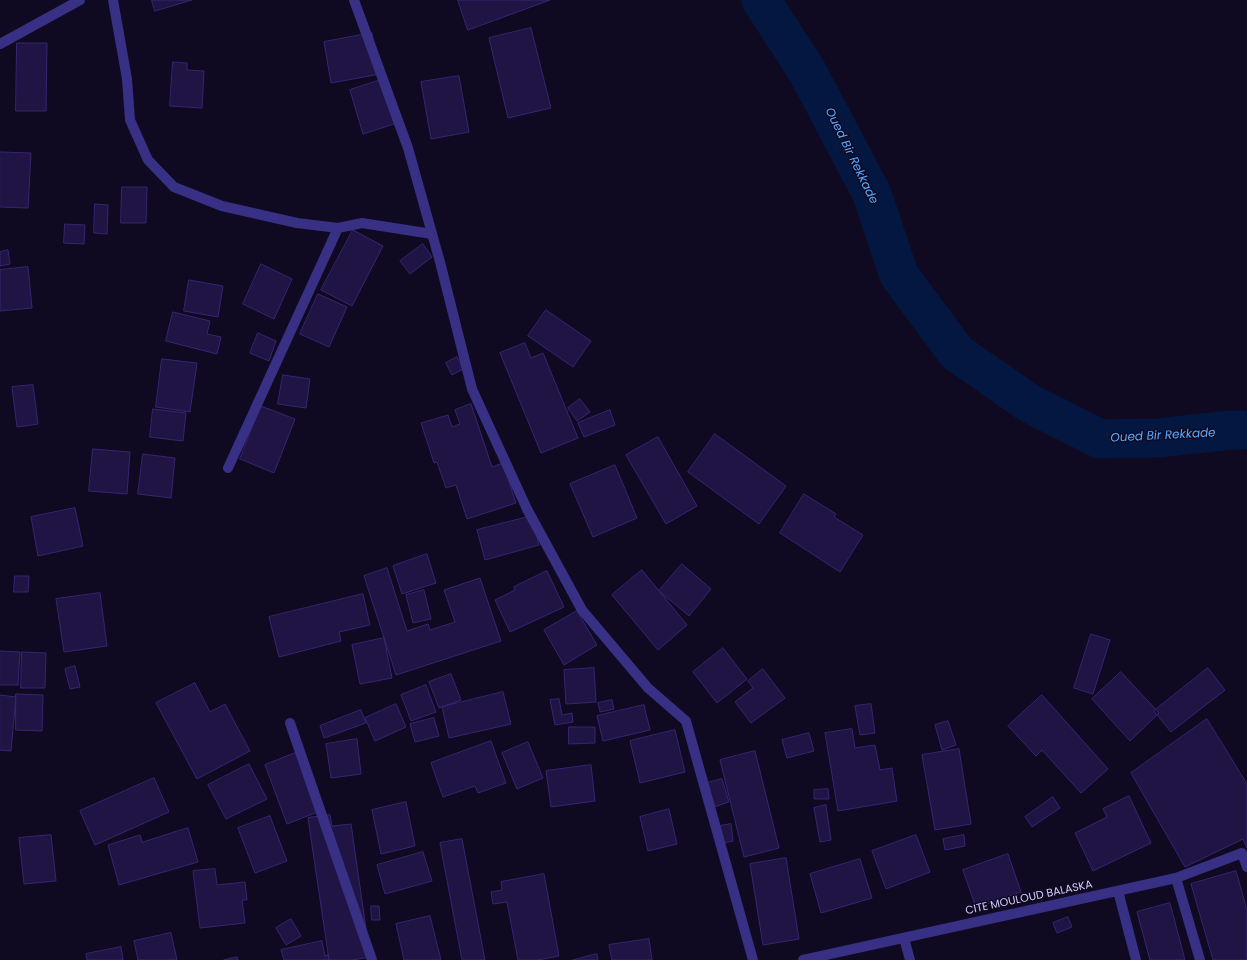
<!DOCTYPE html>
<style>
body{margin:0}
canvas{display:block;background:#0f0a21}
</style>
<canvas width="1247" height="960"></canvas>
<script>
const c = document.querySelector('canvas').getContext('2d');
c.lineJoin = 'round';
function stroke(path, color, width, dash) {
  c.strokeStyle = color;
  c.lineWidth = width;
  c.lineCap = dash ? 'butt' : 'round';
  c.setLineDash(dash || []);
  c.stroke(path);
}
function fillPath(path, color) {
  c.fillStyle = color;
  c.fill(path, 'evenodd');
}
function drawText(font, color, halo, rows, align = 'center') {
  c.font = font + ' Poppins,sans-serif';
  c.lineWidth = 3;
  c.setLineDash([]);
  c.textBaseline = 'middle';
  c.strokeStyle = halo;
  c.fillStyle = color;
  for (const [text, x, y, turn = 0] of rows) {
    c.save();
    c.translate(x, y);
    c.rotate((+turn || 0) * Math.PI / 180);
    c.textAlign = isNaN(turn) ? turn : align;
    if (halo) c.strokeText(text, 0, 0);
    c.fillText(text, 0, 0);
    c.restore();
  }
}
stroke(new Path2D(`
 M761,0L807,71L872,194L899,275L957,353L1029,403L1100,439L1158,438L1232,430H1247`), '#041741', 39);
const building = new Path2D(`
 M152,0H192L155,11Z
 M458,0H550L468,30Z
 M531,28L551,108L508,118L489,38Z
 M372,33L380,74L331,83L324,42Z
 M17,43H47L46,111H16Z
 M173,62L187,63V70L204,71L202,108L170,106Z
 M459,76L469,132L431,139L421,82Z
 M384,79L397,123L363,134L350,90Z
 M0,152L31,153L28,208L0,207Z
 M122,187H147L146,223H121Z
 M95,204L108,205L107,234L94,233Z
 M65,224L85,225L84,244L64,243Z
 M353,230L383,246L352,306L321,290Z
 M423,244L432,257L410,274L400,261Z
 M8,250L10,264L0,266V252Z
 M261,264L292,279L274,319L243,304Z
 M28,267L32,308L0,311V270Z
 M189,280L223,286L218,317L184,311Z
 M318,294L347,307L329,347L300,334Z
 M546,310L591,341L573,367L528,336Z
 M173,312L210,321L207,334L221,337L217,354L166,341Z
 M258,333L276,341L269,361L250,353Z
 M525,343L531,358L543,353L578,438L541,453L500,353Z
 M457,357L463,369L452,375L446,363Z
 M162,359L197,363L190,412L156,407Z
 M283,375L310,379L306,408L278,404Z
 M33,385L38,424L17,427L12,387Z
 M580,399L590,412L577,421L568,408Z
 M471,404L492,467L503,463L516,503L467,519L456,485L446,488L437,462L434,463L421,423L448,415L452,427L460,424L455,410Z
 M261,406L295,419L274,473L240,459Z
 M153,409L186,413L183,441L150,437Z
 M610,410L615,425L584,437L578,423Z
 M715,434L786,486L759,524L688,472Z
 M658,437L697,506L666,524L626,455Z
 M93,449L130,452L127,494L89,491Z
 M143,454L175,458L171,498L138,494Z
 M615,465L637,518L593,537L570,484Z
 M804,494L836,514L834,517L863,535L840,572L780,533Z
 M75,508L83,546L38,556L31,517Z
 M532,516L539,545L485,560L477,530Z
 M427,554L436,583L402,594L393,566Z
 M682,564L711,589L689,616L659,591Z
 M387,568L407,631L428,624L430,630L455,622L444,590L480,578L501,641L396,675L364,576Z
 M642,570L687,625L658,650L612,595Z
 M547,571L564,607L510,632L495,600L515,590L514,587Z
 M15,576H29L28,592H14Z
 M424,590L431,619L413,623L406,595Z
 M100,593L107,646L64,652L56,599Z
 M363,594L370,625L339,632L341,641L279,657L269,617Z
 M577,611L597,645L564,665L544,630Z
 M1091,634L1110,640L1093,694L1074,688Z
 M384,638L392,678L360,684L352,645Z
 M723,648L747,679L717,703L693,672Z
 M0,651L20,652L18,685H0Z
 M22,652L46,653L45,688H21Z
 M75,666L80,687L70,689L65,669Z
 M594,668L596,702L566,704L564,670Z
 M1208,668L1225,690L1171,732L1154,711Z
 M763,669L785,698L751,723L735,702L753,688L748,681Z
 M1121,672L1159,713L1130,741L1092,699Z
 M451,674L461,700L439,708L429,682Z
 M195,683L210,712L225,704L250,751L197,779L156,703Z
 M426,685L436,712L411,721L401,695Z
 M503,692L511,724L449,738L442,707Z
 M16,694L43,695L42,731L16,730Z
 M0,695L16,697L11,751L0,750Z
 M1042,695L1108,769L1081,793L1042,750L1036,756L1008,726Z
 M559,699L562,715L572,713L573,722L555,725L550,700Z
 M612,700L614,709L600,712L598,703Z
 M396,704L406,727L375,741L365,718Z
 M871,704L875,733L860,735L855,706Z
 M644,705L650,730L603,741L597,716Z
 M361,710L366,723L324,738L320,726Z
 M434,718L439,736L415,742L410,724Z
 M1207,719L1247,784V848L1243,839L1185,867L1131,773Z
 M948,721L956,745L942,750L935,725Z
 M569,727H595V743L569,744Z
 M852,729L855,748L875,745L880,770L892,768L897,801L838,811L825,733Z
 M675,730L685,772L640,783L630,741Z
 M809,733L814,751L787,758L782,740Z
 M357,739L361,774L331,778L326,744Z
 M491,741L506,783L478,793L475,786L443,797L431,763Z
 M528,742L543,778L517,789L502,753Z
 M959,749L971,824L935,830L922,755Z
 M755,751L779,848L744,857L720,760Z
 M298,752L320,811L287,824L265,765Z
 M249,764L267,799L226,819L208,785Z
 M591,765L595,801L551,807L546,771Z
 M154,778L169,812L95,845L80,811Z
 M722,779L729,802L714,807L707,783Z
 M828,789L829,799H814V790Z
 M1129,796L1151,843L1093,871L1075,833L1107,817L1103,809Z
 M1053,797L1060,808L1032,827L1025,817Z
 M406,802L415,846L381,854L372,810Z
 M826,805L831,840L820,842L814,808Z
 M669,809L677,844L648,851L640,817Z
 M330,815L332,826L351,824L370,957L352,960H329L308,818Z
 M270,816L287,861L255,873L238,828Z
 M731,824L733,841L722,843L720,826Z
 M188,828L198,862L119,885L108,845L140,835L142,842Z
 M51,835L56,881L24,884L19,838Z
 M916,835L930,872L886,889L872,851Z
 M964,835L965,846L945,850L943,839Z
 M462,839L485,960H462L440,843Z
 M423,852L432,881L385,894L377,865Z
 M1008,854L1021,892L976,908L963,870Z
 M786,858L799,939L763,945L750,864Z
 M860,859L872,898L821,913L810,874Z
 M215,869L217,885L245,882L247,900H242L245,923L200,928L193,871Z
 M1236,871L1247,910V960H1213L1191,884Z
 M544,874L559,956L538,960H518L507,902L493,904L491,892L502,890L501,882Z
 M1170,903L1185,960H1150L1137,912Z
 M371,906H379L380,920H372Z
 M430,916L441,960H404L396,924Z
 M1068,917L1072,927L1057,933L1053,923Z
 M291,919L301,936L286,945L276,928Z
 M171,933L177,960H138L134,941Z
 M649,939L652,960H612L609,945Z
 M322,941L325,956L328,955L329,960H284L281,950Z
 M121,947L123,960H87L86,954Z
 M597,954L598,960H573Z
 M237,957L238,960H224Z`);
fillPath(building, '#201444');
stroke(building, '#372472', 1);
stroke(new Path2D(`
 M113,0L127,79L130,120L148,160L174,187L222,206L297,223L338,228L362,223L432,234
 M228,468L338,228`), '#383085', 10);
stroke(new Path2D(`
 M354,0L408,148L440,262L472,389L527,509L582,610L648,688L686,721L753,960
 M0,44L80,0
 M290,723L372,960
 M1176,878L1242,853L1247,867
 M1118,891L1136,960
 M904,938L910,960
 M803,960L1176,878L1200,960`), '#383085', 10);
drawText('11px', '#d3caff', '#0f0a21', [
 ["CITE MOULOUD BALASKA",1029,898,-12]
]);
drawText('italic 12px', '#58a9ff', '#0f0a21', [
 ["Oued Bir Rekkade",851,156,64],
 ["Oued Bir Rekkade",1163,436,-3]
]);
</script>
